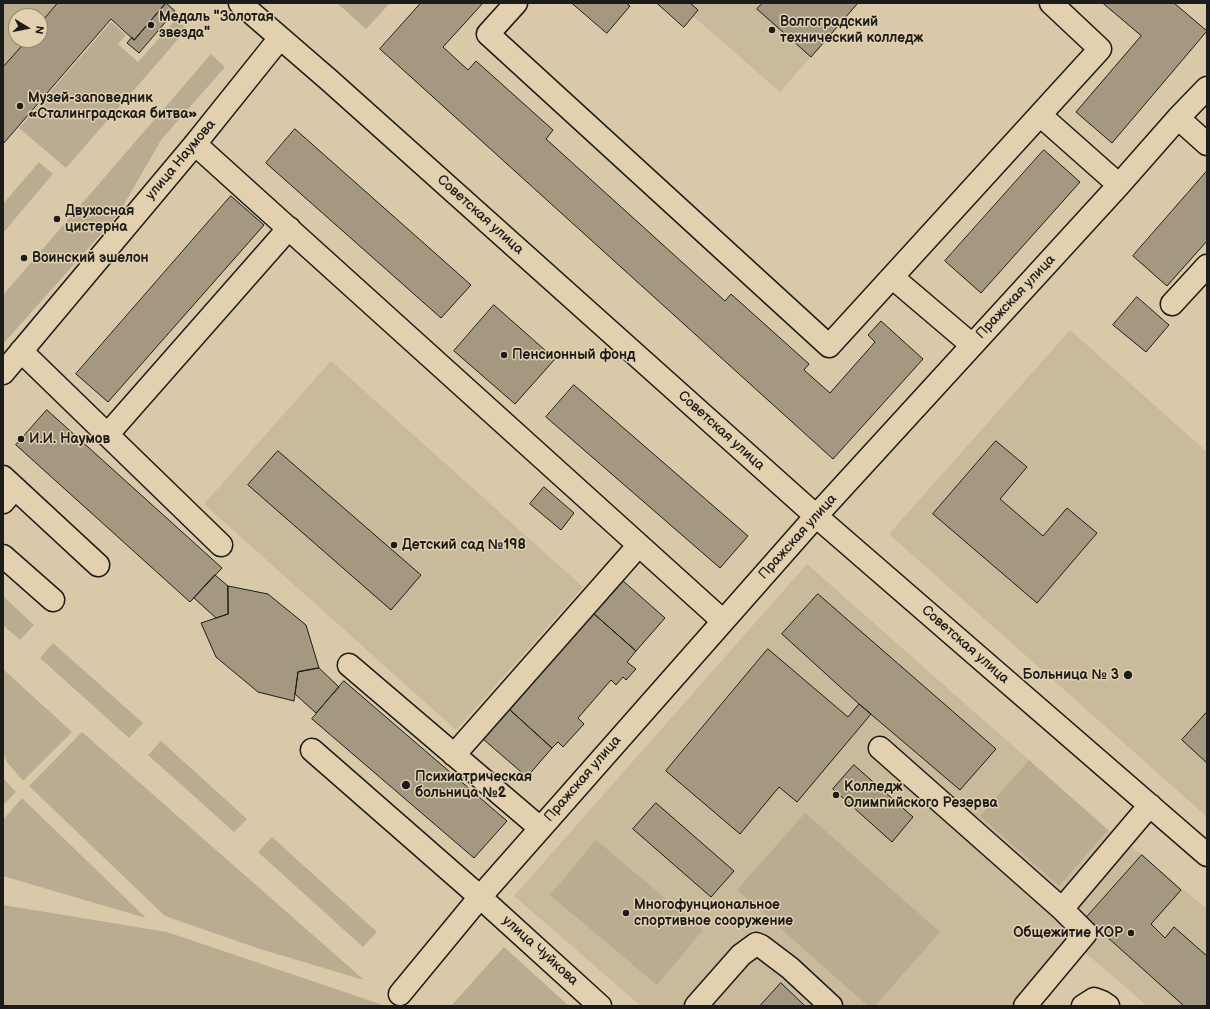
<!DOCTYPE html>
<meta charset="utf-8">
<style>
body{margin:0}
#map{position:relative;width:1210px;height:1009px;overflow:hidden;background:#dac9a8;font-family:"Balsamiq Sans",sans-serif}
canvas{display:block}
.frame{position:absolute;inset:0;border:4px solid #1c1c1c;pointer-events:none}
.north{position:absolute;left:8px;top:8px;width:40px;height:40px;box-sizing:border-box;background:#e2d0ae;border:1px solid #938874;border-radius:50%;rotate:100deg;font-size:11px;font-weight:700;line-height:16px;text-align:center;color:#1c1c1c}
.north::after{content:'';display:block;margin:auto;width:14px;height:18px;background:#1c1c1c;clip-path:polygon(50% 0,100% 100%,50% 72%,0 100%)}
</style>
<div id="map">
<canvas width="1210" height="1009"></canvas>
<div class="frame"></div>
<div class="north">N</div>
</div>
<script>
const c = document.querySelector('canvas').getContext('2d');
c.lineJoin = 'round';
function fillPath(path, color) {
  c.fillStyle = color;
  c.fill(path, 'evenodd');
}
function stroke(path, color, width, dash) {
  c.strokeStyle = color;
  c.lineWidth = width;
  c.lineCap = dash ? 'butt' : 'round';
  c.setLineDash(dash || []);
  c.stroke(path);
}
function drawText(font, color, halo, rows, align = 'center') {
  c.font = font + ' "Balsamiq Sans",sans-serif';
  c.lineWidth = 3;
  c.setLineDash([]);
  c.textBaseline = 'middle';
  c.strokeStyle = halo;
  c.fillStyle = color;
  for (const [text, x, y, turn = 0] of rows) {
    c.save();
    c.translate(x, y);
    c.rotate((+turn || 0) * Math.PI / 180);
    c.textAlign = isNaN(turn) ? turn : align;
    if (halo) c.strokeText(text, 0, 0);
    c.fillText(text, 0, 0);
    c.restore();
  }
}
fillPath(new Path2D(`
 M678,3H858L780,92Z
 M1070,330L1207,452V817L889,534Z
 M331,361L583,587L456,730L204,504Z
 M807,564L1108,830L1142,855L1207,909V1006H1147L1082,950L1034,1006H641L514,896Z`), '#caba9c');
fillPath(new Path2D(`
 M3,3H58L40,24V16H16V40H27L3,67Z
 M337,3H390L366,29Z
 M176,19L187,29L66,168L19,128L111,22L126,35L118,44L138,62Z
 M211,54L225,67L161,140L118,215L3,344V295Z
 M39,162L53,174L3,233V204Z
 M3,596L34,625L20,640L3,625Z
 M53,643L143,723L129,738L40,658Z
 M3,669L72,732L23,781L7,762L3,752Z
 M82,732L364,980L257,948L165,916L29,786Z
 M161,741L247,819L234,832L148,755Z
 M1029,760L1108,830L1059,886L980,816Z
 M3,778L16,792L3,805Z
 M22,798L146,918L3,876V820Z
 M805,813L940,932L875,1006H868L737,890Z
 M272,837L377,932L363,947L258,852Z
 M596,840L703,930L657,985L550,895Z
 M3,905L167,932L386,1006H3Z
 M504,947L569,1006H451Z`), '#baac91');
const building = new Path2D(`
 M58,3H166L134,40L111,19L3,144V67L27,40H40V24Z
 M166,3L175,11L139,53L127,43L132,37L134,40Z
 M421,3H483L443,47L468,70L476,61L553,130L546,139L725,301L731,294L809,364L804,370L830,393L875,342L868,335L881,321L923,359L833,459L380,49Z
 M572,3H626L630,6L607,33Z
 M657,3H690L698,10L684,27Z
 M763,3H858L811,57L757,9Z
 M1103,3H1174L1207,31L1112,143L1076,112L1141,36Z
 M295,129L471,285L441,318L266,163Z
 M1044,150L1080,182L981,293L945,261Z
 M1207,171V241L1167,286L1133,256Z
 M231,196L264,225L108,402L76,374Z
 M1137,297L1169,325L1146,352L1113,325Z
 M494,305L555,359L515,404L454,351Z
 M574,385L748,536L720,568L546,417Z
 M47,410L222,568L190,602L16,445Z
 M996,441L1027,467L1000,499L1043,536L1067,508L1097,533L1037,603L933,514Z
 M278,451L421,575L391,610L248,485Z
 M544,487L574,513L561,530L530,504Z
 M215,575L228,586V614L216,618L194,598Z
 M622,580L665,618L636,651L593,613Z
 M228,586L268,594L306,625L319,668L298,672L294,701L258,692L216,657L201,623L228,614Z
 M818,594L996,749L960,790L859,704L782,634Z
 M593,613L636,651L627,662L636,669L626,680L623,677L616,685L611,680L578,718L584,724L563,747L558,742L552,748L509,709Z
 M768,649L848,717L859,704L871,714L797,802L779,787L740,834L666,771Z
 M319,668L339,687L316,713L295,694L298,672Z
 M344,681L507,821L474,858L312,719Z
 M509,709L552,748L527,777L483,739Z
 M1207,712V763L1182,740Z
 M854,765L913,817L892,842L833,789Z
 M656,803L734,871L711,897L633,829Z
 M1142,855L1181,890L1151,924L1165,938L1174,927L1207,956V1006H1184L1086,918Z
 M781,983L805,1006H760Z`);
fillPath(building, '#a59881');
stroke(building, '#1c1c1c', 1);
const minor = new Path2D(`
 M240,3L329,80L816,516L1207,855
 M516,3L488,34L829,346L1100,49L1051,3
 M1040,115L1119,185
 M1178,118L1207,144
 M195,144L723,621
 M892,277L972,345
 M1172,304L1207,266
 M21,351L221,545
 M3,373L195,144L280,38
 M107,435L289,228
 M3,477L98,565
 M3,502L15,488
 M3,556L53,600
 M349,665L540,828
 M880,748L1062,909
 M312,750L480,897L600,1006
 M454,755L639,545
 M400,994L480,897L816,516L1119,185L1178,118L1207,88
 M696,1006L741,955L756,944L761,946L790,968L831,1006
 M1025,1006L1086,933L1062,909L1150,805
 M1083,1006L1094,999L1102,1002L1108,1006`);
stroke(minor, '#1c1c1c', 25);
stroke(minor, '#e2d0ae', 22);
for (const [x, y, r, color] of [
 [151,25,4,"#1c1c1c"],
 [772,30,4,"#1c1c1c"],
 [20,106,4,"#1c1c1c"],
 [57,219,4,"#1c1c1c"],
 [24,258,4,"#1c1c1c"],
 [504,355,4,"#1c1c1c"],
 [21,439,4,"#1c1c1c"],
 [394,545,4,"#1c1c1c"],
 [1128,675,5,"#1c1c1c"],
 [406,785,5,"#1c1c1c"],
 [836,795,4,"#1c1c1c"],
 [626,913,4,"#1c1c1c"],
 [1131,933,4,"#1c1c1c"]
]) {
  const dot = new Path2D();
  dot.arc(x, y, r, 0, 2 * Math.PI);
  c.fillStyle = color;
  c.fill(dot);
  stroke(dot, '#e2d0ae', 1.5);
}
drawText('bold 14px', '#1c1c1c', '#e2d0ae', [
 ["Медаль \"Золотая",159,17],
 ["звезда\"",159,33],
 ["Волгоградский",780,22],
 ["технический колледж",780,38],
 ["Музей-заповедник",28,98],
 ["«Сталинградская битва»",28,114],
 ["Двухосная",65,211],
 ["цистерна",65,227],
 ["Воинский эшелон",32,258],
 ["Пенсионный фонд",512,355],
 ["И.И. Наумов",29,439],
 ["Детский сад №198",402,545],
 ["Больница № 3",1119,675,"right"],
 ["Психиатрическая",415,777],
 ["больница №2",415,793],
 ["Колледж",844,787],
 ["Олимпийского Резерва",844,803],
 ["Многофунциональное",634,905],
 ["спортивное сооружение",634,921],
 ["Общежитие КОР",1123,933,"right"]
], 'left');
drawText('14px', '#1c1c1c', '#e2d0ae', [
 ["улица Наумова",181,160,-50],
 ["Советская улица",480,215,42],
 ["Пражская улица",1016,297,-47],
 ["Советская улица",721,431,42],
 ["Пражская улица",798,537,-48],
 ["Советская улица",965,645,41],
 ["Пражская улица",583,779,-49],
 ["улица Чуйкова",540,951,42]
]);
</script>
